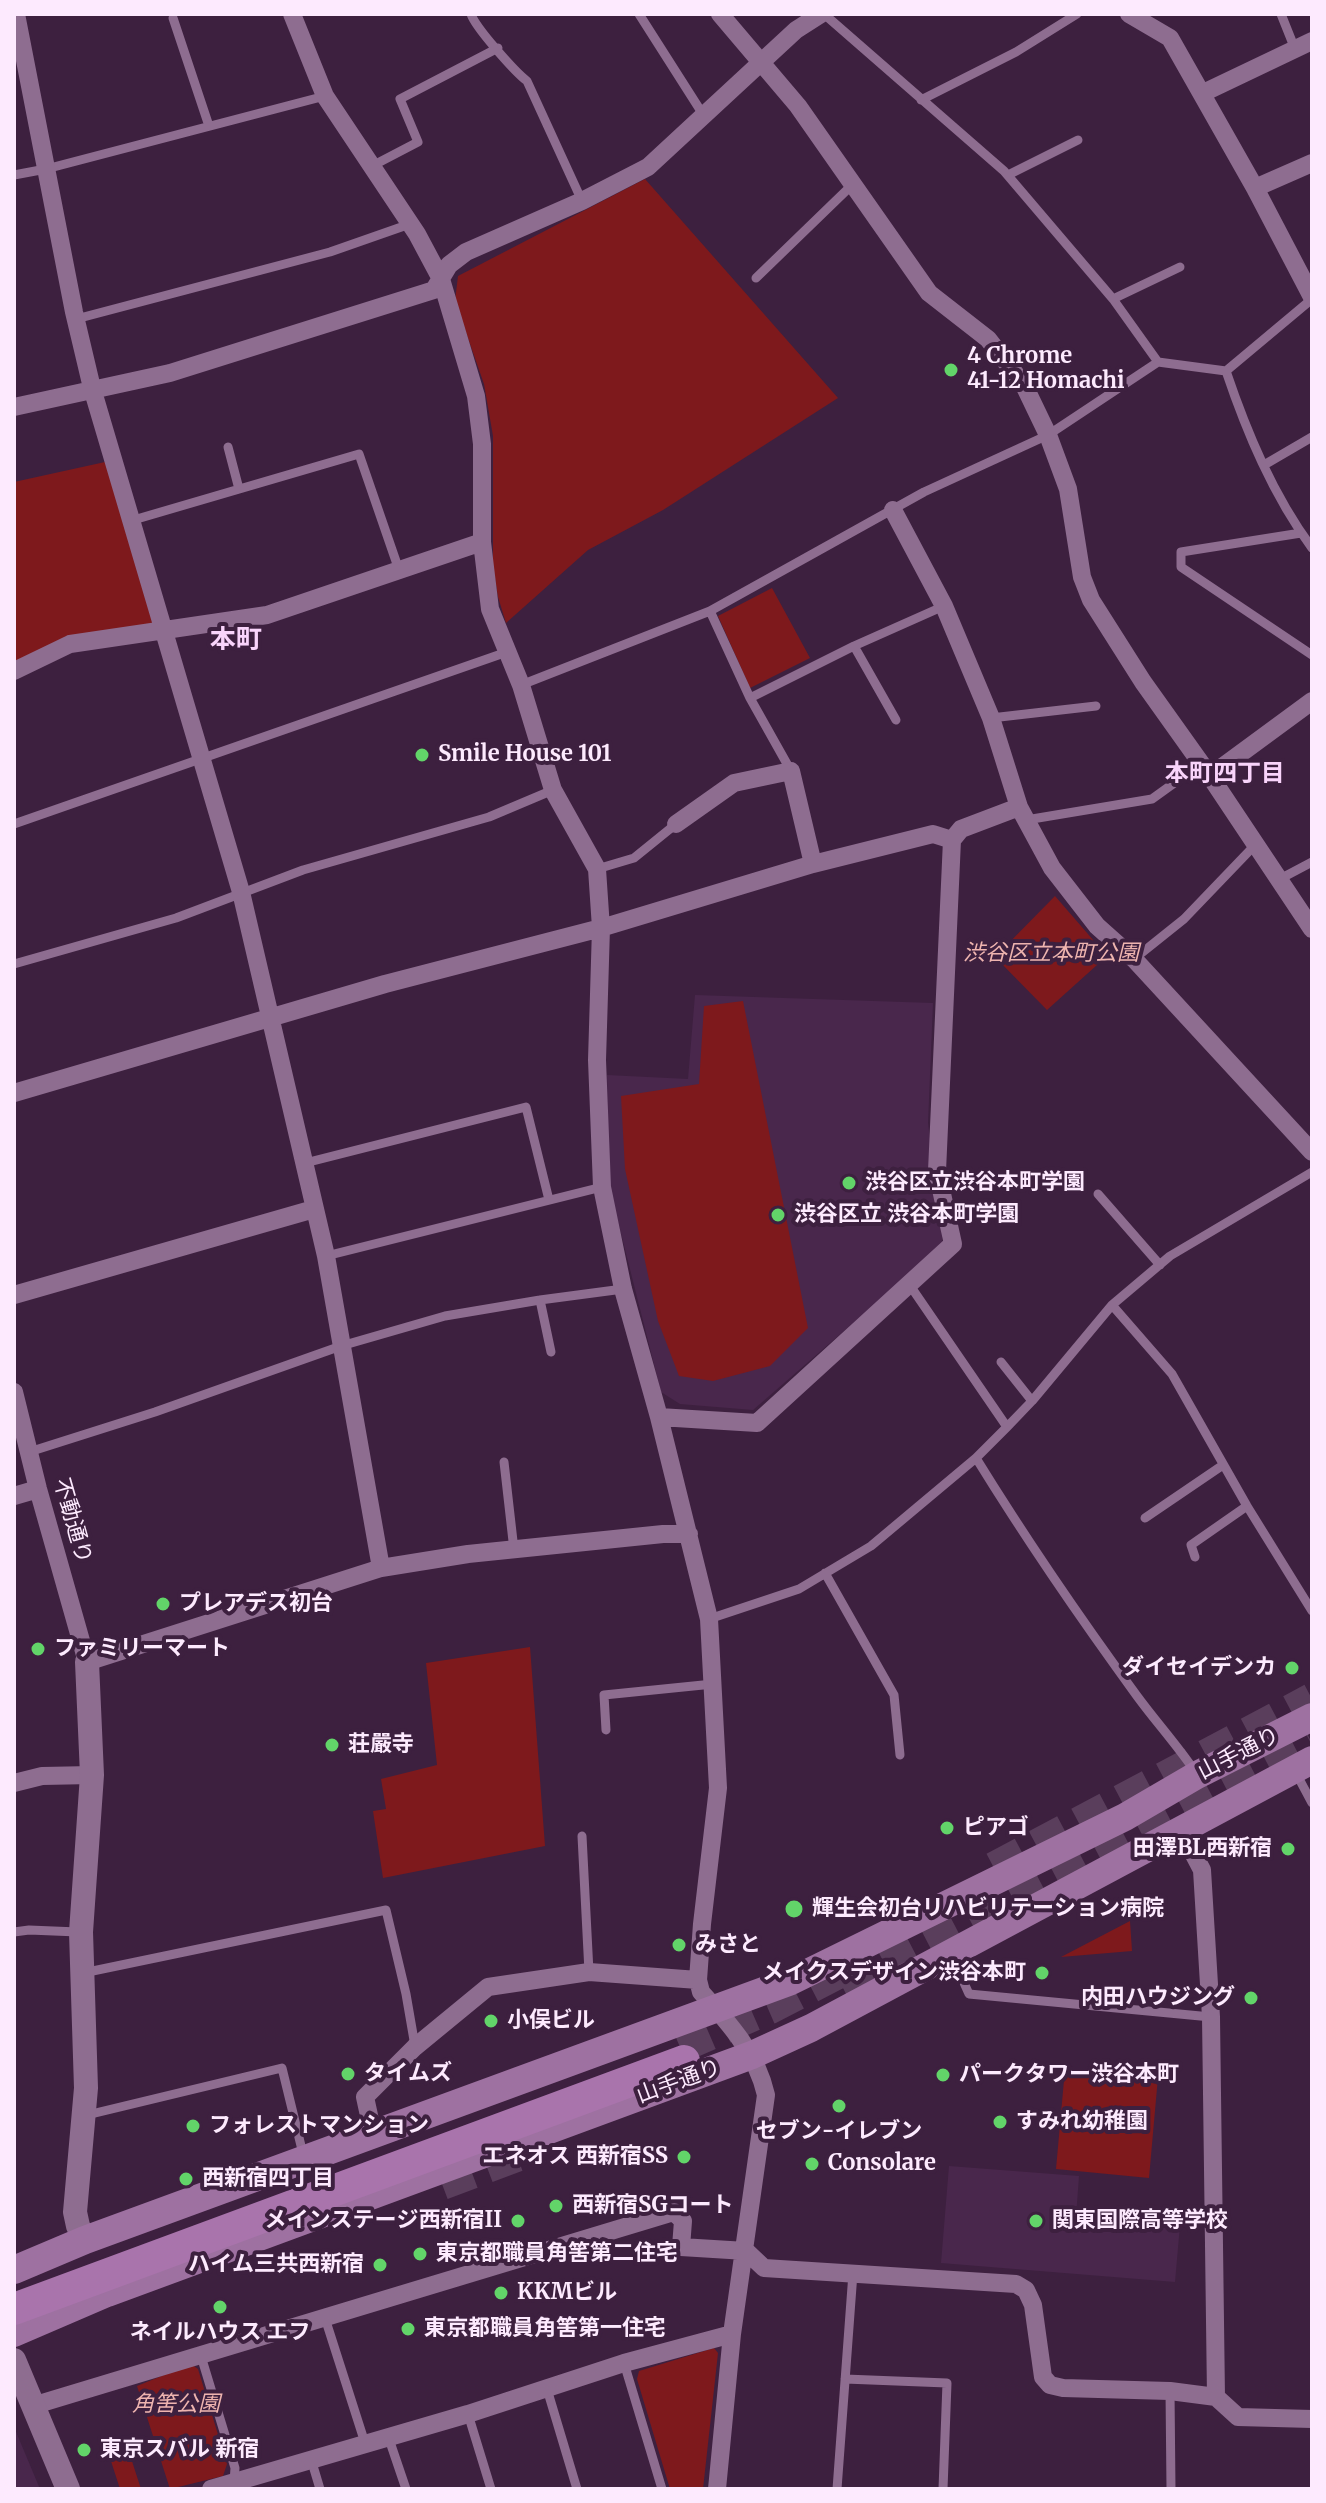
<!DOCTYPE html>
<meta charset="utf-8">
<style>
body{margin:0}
#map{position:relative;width:1326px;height:2503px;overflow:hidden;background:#3d203f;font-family:Merriweather,serif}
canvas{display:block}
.frame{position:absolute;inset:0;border:16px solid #fdeafe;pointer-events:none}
</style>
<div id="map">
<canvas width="1326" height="2503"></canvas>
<div class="frame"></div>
</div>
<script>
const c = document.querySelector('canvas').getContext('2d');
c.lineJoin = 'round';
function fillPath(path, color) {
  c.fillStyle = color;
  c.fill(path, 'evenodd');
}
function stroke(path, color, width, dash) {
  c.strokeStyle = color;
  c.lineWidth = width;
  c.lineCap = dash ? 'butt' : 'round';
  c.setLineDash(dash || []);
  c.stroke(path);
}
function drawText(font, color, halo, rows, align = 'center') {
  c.font = font + ' Merriweather,"Noto Sans JP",serif';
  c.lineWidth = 8;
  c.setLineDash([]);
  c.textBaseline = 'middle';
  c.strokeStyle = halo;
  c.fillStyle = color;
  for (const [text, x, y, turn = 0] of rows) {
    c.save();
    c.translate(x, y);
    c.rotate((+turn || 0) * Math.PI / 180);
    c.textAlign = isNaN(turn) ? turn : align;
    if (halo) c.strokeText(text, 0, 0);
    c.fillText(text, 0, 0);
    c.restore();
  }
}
fillPath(new Path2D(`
 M695,995L933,1003L928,1123L943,1245L753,1410L680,1404L661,1392L609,1186L607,1075L688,1079Z
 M949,2166L1079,2176L1076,2217L1180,2225L1175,2282L941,2263Z
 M14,2427L40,2489H14Z`), '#49274c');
fillPath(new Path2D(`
 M645,179L838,398L663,510L588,550L506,623L498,597L493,566V436L484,384L455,301L458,276Z
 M105,462L154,621L146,628L16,666L14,655V482Z
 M772,588L810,658L750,688L718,616Z
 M1055,896L1107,956L1047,1010L995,957Z
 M743,1001L808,1328L770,1366L713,1381L679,1376L658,1321L625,1169L621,1096L699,1084L704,1006Z
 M530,1647L545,1846L383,1878L373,1811L386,1809L381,1779L437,1765L426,1663Z
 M1130,1921L1132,1951L1061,1957Z
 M1065,2069L1158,2077L1149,2178L1056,2169Z
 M714,2348L718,2353L703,2489H670L637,2379L639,2371Z
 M191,2364L198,2369L227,2464L223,2476L170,2489L137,2386Z
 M129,2452L141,2489H120L110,2458Z`), '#7e191c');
stroke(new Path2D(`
 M994,1868L1312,1699
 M843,1988L1312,1743
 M680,2047L770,2008L861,1961
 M442,2184L540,2147`), '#5a3e5c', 32, [32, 16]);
stroke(new Path2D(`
 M471,14C475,27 515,72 527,81L582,201
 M639,14L704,116
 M824,14L1004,171L1113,299L1158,362
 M1281,14L1295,49
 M173,18L209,126
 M921,100L1016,52L1077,14
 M372,166L418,142L400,99L498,48
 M14,175L46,169L325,96
 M1008,175L1078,140
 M756,278L852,185
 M1113,299L1180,267
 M76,319L330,252L410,224
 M1226,371C1247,433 1273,495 1312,548
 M228,447L239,489
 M1264,465L1312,437
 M130,521L359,454L399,570
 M1301,533L1181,552V567L1312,655
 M710,611L750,698L791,771
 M854,646L896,720
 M521,685L710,611L924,492L1048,435L1158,362L1226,371L1312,299
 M750,698L854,646L944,606
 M991,718L1096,706
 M1026,820L1152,799L1202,763
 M14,824L507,652
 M597,869L634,858L676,824
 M1278,880L1312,862
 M1134,959L1184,919L1255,845
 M14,964L176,918L303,870L489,817L553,790
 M305,1163L526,1107L549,1200
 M1098,1194L1160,1265
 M326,1256L602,1187
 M909,1284L1007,1427
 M540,1300L551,1352
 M1112,1305L1172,1374L1247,1506L1312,1611
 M1001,1362L1032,1401
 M29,1452L155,1412L341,1346L445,1316L540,1300L623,1289
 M976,1458C1026,1539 1080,1618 1137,1696C1156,1722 1178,1746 1196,1773
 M504,1462L514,1550
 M1145,1518L1223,1465
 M1195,1557L1191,1545L1247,1506
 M825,1573L894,1695L900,1755
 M709,1619L799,1589L871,1546L976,1458L1007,1427L1032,1401L1112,1305L1170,1256L1312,1172
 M606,1730L604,1695L713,1684
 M1296,1773L1312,1803
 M582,1836L589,1972
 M14,1932L29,1930L78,1932
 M952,1956L969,1994L1211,2017
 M83,1973L386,1910L406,1994L415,2046
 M87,2115L282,2068L304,2158
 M325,2318L365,2443
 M201,2356L235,2468L234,2482
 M624,2363L662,2489
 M845,2379L947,2383L943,2489
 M547,2389L577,2489
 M1170,2391L1171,2489
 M468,2414L491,2489
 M388,2436L406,2489
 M311,2459L320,2489
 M837,2489L853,2273`), '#8e6d90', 9);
stroke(new Path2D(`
 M16,14L74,312L92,388L241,892L326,1256L381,1568
 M292,14L325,96L417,234L441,279L476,396L482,444V542L490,609L521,685L553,790L597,869L601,928L597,1060L602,1187L623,1289L659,1417L709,1619L718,1788L702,1924L698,1980L701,1992C729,2023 757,2054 766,2095L732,2334L717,2489
 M720,14L798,106L929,293L988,339L1024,385L1048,435L1068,489L1082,577L1091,600L1143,682L1210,776L1312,929
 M1129,14L1170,38L1255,188L1312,297
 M1203,93L1312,41
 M1255,188L1312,163
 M14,407L170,373L434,290L449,265L466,252L582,201L648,167L796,30L821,14
 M893,510L944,606L991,718L1019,807L1052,868L1097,926L1134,959L1312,1152
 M14,671L70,644L267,615L482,542
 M1210,776L1312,701
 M676,824L734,783L791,771L813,864
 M14,1093L385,984L601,928L813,864L933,834L952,840
 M14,1295L314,1209
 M14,1392L38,1489L87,1662L381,1568L468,1554L663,1534H689
 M659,1417L757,1423L953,1244L937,1171L952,840L961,829L1019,807
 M14,1496L38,1489
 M14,1783L42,1776L92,1775
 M1181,1830L1202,1870L1211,2017L1216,2397
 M373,2134L365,2097L415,2047L488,1987L589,1972L698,1980
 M32,2406L674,2212L683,2221L681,2247L746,2251L764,2268L1016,2284L1026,2290L1033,2305L1043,2377L1050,2385L1063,2388L1170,2391L1216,2397L1238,2417L1312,2419
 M211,2489L468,2414L624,2363L732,2334`), '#8e6d90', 18);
stroke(new Path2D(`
 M85,2240L78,2226L75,2212L86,2088L81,1932L92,1775L87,1662
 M14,2360L68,2489`), '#8e6d90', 24);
stroke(new Path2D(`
 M14,2270L85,2240L791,1981L1125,1817L1197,1775L1312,1717
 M14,2333L107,2293L752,2055L811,2028L1312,1760`), '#9e71a1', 28);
stroke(new Path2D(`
 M14,2309L684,2061`), '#a974ac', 32);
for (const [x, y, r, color] of [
 [951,370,8,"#62d469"],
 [422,755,8,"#62d469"],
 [849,1183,8,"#62d469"],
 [778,1215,8,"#62d469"],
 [163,1604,8,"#62d469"],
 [38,1649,8,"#62d469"],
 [1292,1668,8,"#62d469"],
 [332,1745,8,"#62d469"],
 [947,1828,8,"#62d469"],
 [1288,1849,8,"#62d469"],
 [794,1909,10,"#62d469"],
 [679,1945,8,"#62d469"],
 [1042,1973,8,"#62d469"],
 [1251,1998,8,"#62d469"],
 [491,2021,8,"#62d469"],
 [348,2074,8,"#62d469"],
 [943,2075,8,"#62d469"],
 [839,2106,8,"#62d469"],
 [1000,2122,8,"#62d469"],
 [193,2126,8,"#62d469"],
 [684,2157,8,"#62d469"],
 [812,2164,8,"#62d469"],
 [186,2179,8,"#62d469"],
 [556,2206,8,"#62d469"],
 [518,2221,8,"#62d469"],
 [1036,2221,8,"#62d469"],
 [420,2254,8,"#62d469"],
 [380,2265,8,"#62d469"],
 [501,2293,8,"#62d469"],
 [220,2307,8,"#62d469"],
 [408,2329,8,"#62d469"],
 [84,2450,8,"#62d469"]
]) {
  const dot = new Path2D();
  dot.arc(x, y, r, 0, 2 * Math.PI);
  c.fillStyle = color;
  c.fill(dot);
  stroke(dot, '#3d203f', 3);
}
drawText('bold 22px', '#fdeafe', '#3d203f', [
 ["4 Chrome",967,357],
 ["41-12 Homachi",967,382],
 ["Smile House 101",438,755],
 ["渋谷区立渋谷本町学園",865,1183],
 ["渋谷区立 渋谷本町学園",794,1215],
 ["プレアデス初台",179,1604],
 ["ファミリーマート",54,1649],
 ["ダイセイデンカ",1276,1668,"right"],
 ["荘嚴寺",348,1745],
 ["ピアゴ",963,1828],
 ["田澤BL西新宿",1272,1849,"right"],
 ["輝生会初台リハビリテーション病院",812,1909],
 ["みさと",695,1945],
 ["メイクスデザイン渋谷本町",1026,1973,"right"],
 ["内田ハウジング",1235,1998,"right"],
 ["小俣ビル",507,2021],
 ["タイムズ",364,2074],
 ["パークタワー渋谷本町",959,2075],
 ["すみれ幼稚園",1016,2122],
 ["フォレストマンション",209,2126],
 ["セブン-イレブン",839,2132,"center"],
 ["エネオス 西新宿SS",668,2157,"right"],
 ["Consolare",828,2164],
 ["西新宿四丁目",202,2179],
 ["西新宿SGコート",572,2206],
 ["メインステージ西新宿II",502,2221,"right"],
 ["関東国際高等学校",1052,2221],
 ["東京都職員角筈第二住宅",436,2254],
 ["ハイム三共西新宿",364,2265,"right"],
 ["KKMビル",517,2293],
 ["東京都職員角筈第一住宅",424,2329],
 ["ネイルハウス エフ",220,2333,"center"],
 ["東京スバル 新宿",100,2450]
], 'left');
drawText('italic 22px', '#eeb4af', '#3d203f', [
 ["渋谷区立本町公園",1051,954],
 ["角筈公園",176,2405]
]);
drawText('22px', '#fdeafe', '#3d203f', [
 ["不動通り",72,1521,74],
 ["山手通り",1239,1754,-27],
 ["山手通り",679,2082,-20]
]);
drawText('bold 24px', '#f9d4fb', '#3d203f', [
 ["本町四丁目",1225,774]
]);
drawText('bold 26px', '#f9d4fb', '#3d203f', [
 ["本町",236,641]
]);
</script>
